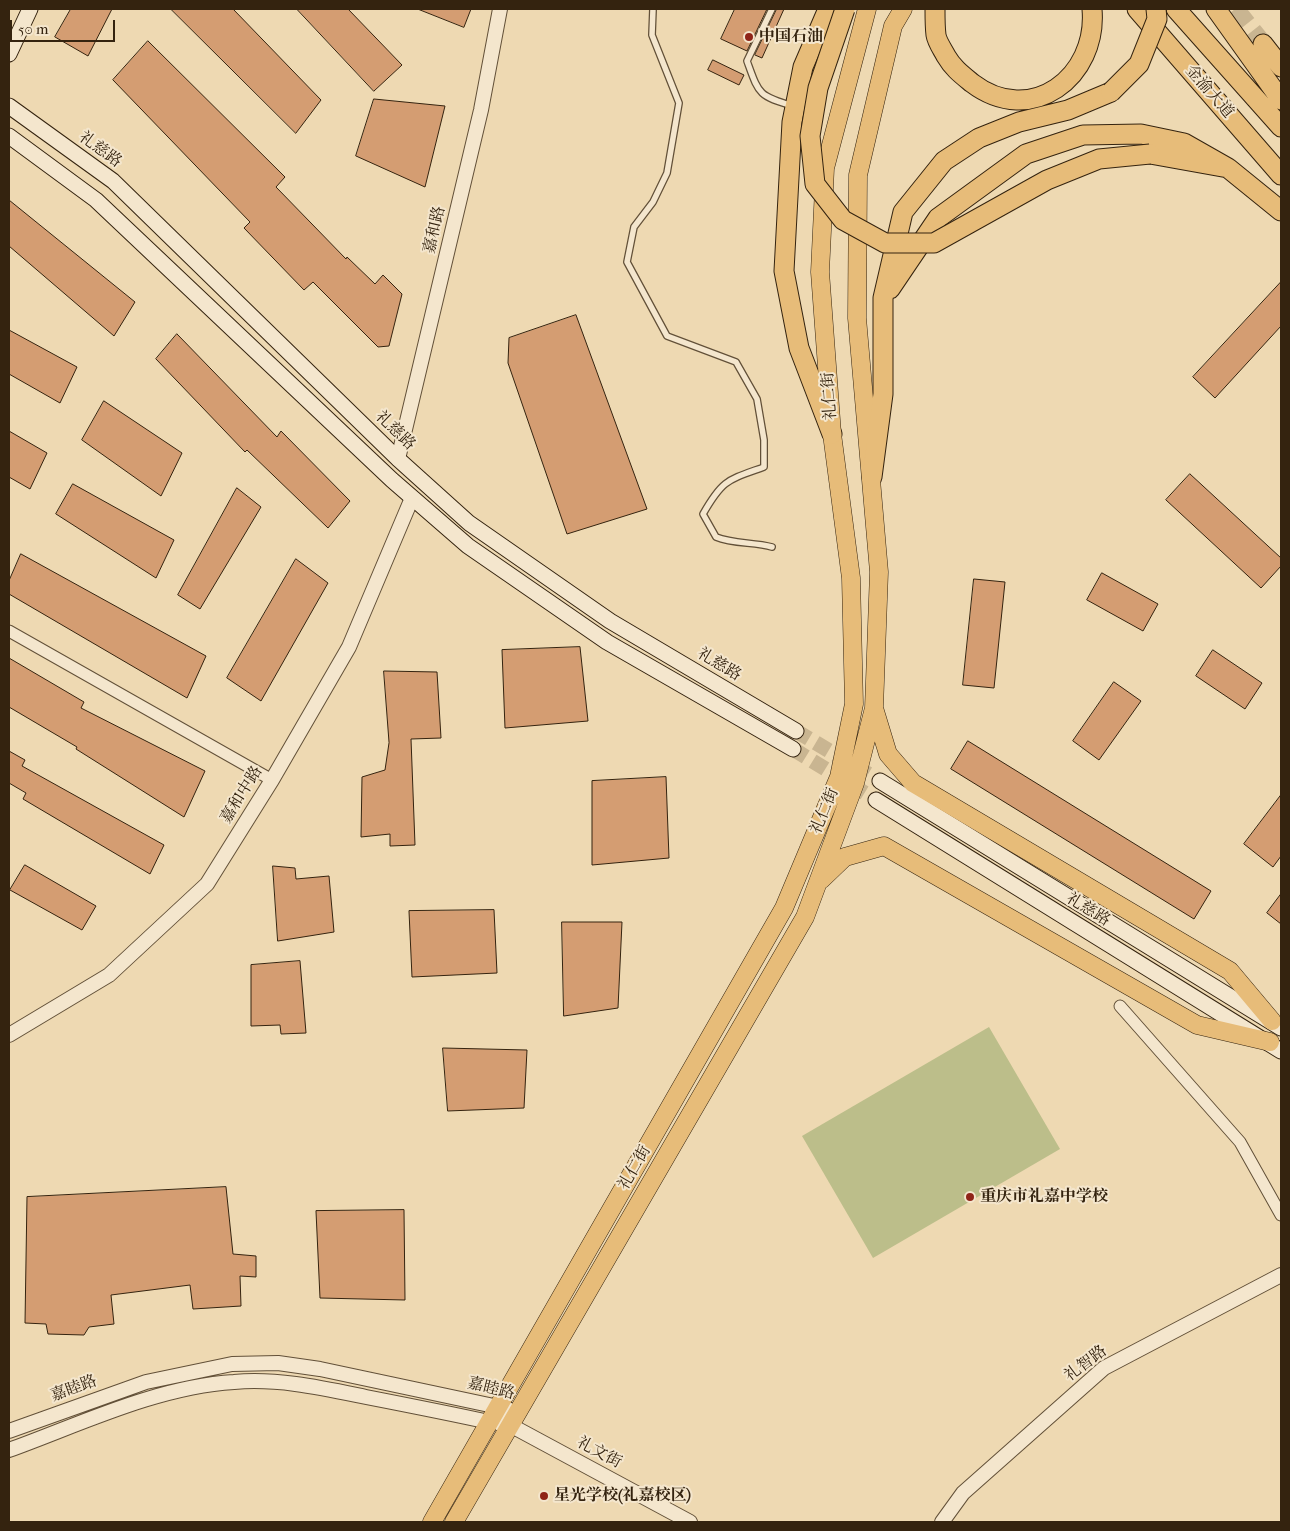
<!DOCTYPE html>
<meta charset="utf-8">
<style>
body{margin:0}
#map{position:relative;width:1290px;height:1531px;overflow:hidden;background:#eed9b2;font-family:"IM FELL French Canon",serif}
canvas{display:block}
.frame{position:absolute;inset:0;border:10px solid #34230f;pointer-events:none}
.scale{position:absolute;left:10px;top:20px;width:105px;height:22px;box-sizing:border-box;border:2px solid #34230f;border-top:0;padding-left:6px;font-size:15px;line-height:18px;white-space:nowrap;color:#34230f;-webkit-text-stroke:4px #f4e6cd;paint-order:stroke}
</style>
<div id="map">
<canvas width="1290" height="1531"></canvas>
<div class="frame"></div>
<div class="scale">50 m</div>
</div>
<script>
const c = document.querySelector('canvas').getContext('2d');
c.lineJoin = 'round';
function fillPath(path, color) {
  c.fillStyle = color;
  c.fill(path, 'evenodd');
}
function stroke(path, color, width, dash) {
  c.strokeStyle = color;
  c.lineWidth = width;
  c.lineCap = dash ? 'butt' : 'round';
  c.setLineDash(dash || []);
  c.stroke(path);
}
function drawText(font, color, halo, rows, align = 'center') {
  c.font = font + ' "IM FELL French Canon","Noto Serif SC",serif';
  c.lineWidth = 4;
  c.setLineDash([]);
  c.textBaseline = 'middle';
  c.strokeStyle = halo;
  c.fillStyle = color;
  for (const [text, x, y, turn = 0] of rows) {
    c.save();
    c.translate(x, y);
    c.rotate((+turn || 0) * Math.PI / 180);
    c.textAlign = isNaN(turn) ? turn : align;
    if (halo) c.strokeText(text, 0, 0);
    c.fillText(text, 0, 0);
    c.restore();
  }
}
fillPath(new Path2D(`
 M989,1027L1060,1149L873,1258L802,1136Z`), '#bcbe8a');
const building = new Path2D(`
 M71,9H112L88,56L55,37Z
 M171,9H233L321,100L296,133Z
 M297,9H348L402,65L374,91Z
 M418,9H471L464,27Z
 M735,9H767L747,51L721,39Z
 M777,9H784L762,58L755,55Z
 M148,41L285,177L276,187L346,259L347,257L375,284L383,275L402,294L389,346L378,347L313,282L304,290L244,228L250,222L113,80Z
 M713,60L744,75L739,85L708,70Z
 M374,99L445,106L425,187L356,156Z
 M9,200L135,302L114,336L9,246Z
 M1281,282V326L1215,398L1193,377Z
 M576,315L647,509L567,534L508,363L509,338Z
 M9,330L77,367L60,403L9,374Z
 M177,334L277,437L281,431L350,501L328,528L247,450L245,452L156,359Z
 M104,401L182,453L161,496L82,440Z
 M9,431L47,453L30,489L9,477Z
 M1190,474L1281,558V566L1261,588L1166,500Z
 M73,484L174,540L156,578L56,514Z
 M237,488L261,507L200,609L178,595Z
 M21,554L206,656L187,698L9,594V581Z
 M296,559L328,583L261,701L227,678Z
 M1102,573L1158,604L1143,631L1087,600Z
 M974,579L1005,582L994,688L963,685Z
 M580,647L588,721L505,728L502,650Z
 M1213,650L1262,683L1245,709L1196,676Z
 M9,658L84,702L81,708L205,771L184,817L76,749L77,747L9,707Z
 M384,671L437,672L441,738L411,739L415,845L390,846V834L361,837L362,777L385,770L389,743Z
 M1114,682L1141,701L1099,760L1073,741Z
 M968,741L1211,891L1194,919L951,769Z
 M9,751L25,760L22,766L164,845L150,874L23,799L26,793L9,783Z
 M666,777L669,858L592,865V781Z
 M1281,795V856L1273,867L1244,844Z
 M25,865L96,906L82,930L10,890Z
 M273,866L295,868L296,879L329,876L334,932L278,941Z
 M1281,894V924L1267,913Z
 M494,910L497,973L412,977L409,911Z
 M562,922H622L618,1008L564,1016Z
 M300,961L306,1033L281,1034L280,1025L251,1026V965Z
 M443,1048L527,1050L524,1108L448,1111Z
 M226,1187L233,1254L256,1256V1277L240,1276L241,1306L193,1309L190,1285L111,1295L114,1324L89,1327L84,1335L48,1334L46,1324L25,1323L27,1197Z
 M404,1210L405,1300L320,1298L316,1211Z`);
fillPath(building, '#d49d72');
stroke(building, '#34230f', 1);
stroke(new Path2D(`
 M796,731L880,781
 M793,749L876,800`), '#c9b591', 15, [15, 8]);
stroke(new Path2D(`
 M1235,9L1263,44`), '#c9b591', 19, [19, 9]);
const service = new Path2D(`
 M653,9L652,35L679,103L667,173L653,202L634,227L627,262L667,336L736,362L757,399L764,440V467C728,480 723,479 703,514L716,537C733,544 754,542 772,547
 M772,9L747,61C759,94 758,96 793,106`);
const minor = new Path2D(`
 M9,631L272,780
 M1120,1006L1240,1142L1281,1215`);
const tertiary = new Path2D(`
 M398,459L481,110L500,9
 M9,1035L109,975L207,884L272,780L349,647L412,498
 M500,1424L510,1425L690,1522
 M9,1431L146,1382L232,1364L278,1363L320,1369L508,1409
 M9,1450C81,1424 156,1387 234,1382C278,1378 322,1388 366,1397C407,1405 448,1413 489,1422L509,1417L518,1411
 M942,1522L963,1493L1104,1368L1281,1275`);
const secondary = new Path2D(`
 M9,54L30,9
 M9,106L113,181L398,459L469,523L610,621L796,731
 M9,136L96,200L392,480L468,546L607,642L793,749
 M880,781L1281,1028
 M876,800L1281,1051`);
const primary = new Path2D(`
 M874,708L888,754L913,783L1230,971L1272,1021
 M821,880L845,857L884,846L1197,1025L1270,1042
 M432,1522L784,908L839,777L854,704L851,578L832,434L820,272L825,168L867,9
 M454,1522L805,917L855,783L874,708L879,572L857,318L858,175L893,26L903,9`);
const trunk = new Path2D(`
 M828,9L803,67L792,122L784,271L799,348L832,434
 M935,9C935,17 935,27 936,35C937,42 943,50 946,56C953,68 961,74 972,83C1031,128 1098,77 1092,9
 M1137,9L1281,175
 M1176,9L1281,127
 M1216,9L1281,100
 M1263,44L1281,67
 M1150,154L1228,168L1281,211
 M890,289L938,218L1026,154L1083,135L1141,134L1184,143L1228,168
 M872,477L883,394V298L903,212L944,161L979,138L1019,122L1068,110L1111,92`);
stroke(service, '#625038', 8);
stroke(minor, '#625038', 13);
stroke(tertiary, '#625038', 16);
stroke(secondary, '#34230f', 17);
stroke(primary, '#34230f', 19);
stroke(trunk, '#34230f', 21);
stroke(service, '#f4e6cd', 5.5);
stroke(minor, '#f4e6cd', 11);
stroke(tertiary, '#f4e6cd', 14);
stroke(secondary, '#f4e6cd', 15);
stroke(primary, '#e7bc79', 18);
stroke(trunk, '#e7bc79', 19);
const trunkBridge = new Path2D(`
 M845,9L818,88L810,136L815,184L843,220L885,243H934L1047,180L1099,159L1150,154
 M1111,92L1139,64L1157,19L1156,9`);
stroke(trunkBridge, '#34230f', 21, []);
stroke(trunkBridge, '#e7bc79', 19);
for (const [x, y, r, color] of [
 [749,37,5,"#8f2418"],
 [970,1197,5,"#8f2418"],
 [544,1496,5,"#8f2418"]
]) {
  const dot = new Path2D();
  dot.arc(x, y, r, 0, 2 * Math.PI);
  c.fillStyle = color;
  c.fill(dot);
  stroke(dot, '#f4e6cd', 2);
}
drawText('bold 16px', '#34230f', '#f4e6cd', [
 ["中国石油",759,37],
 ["重庆市礼嘉中学校",980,1197],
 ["星光学校(礼嘉校区)",554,1496]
], 'left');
drawText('16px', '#34230f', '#f4e6cd', [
 ["金渝大道",1209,92,49],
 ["礼慈路",100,150,36],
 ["嘉和路",435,230,-77],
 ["礼仁街",830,396,-94],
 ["礼慈路",395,431,44],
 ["礼慈路",719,665,31],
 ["嘉和中路",242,795,-58],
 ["礼仁街",825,811,-67],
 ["礼慈路",1088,910,32],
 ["礼仁街",635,1168,-60],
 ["礼智路",1086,1364,-37],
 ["嘉睦路",74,1389,-20],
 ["嘉睦路",491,1389,14],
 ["礼文街",599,1453,28]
]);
</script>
